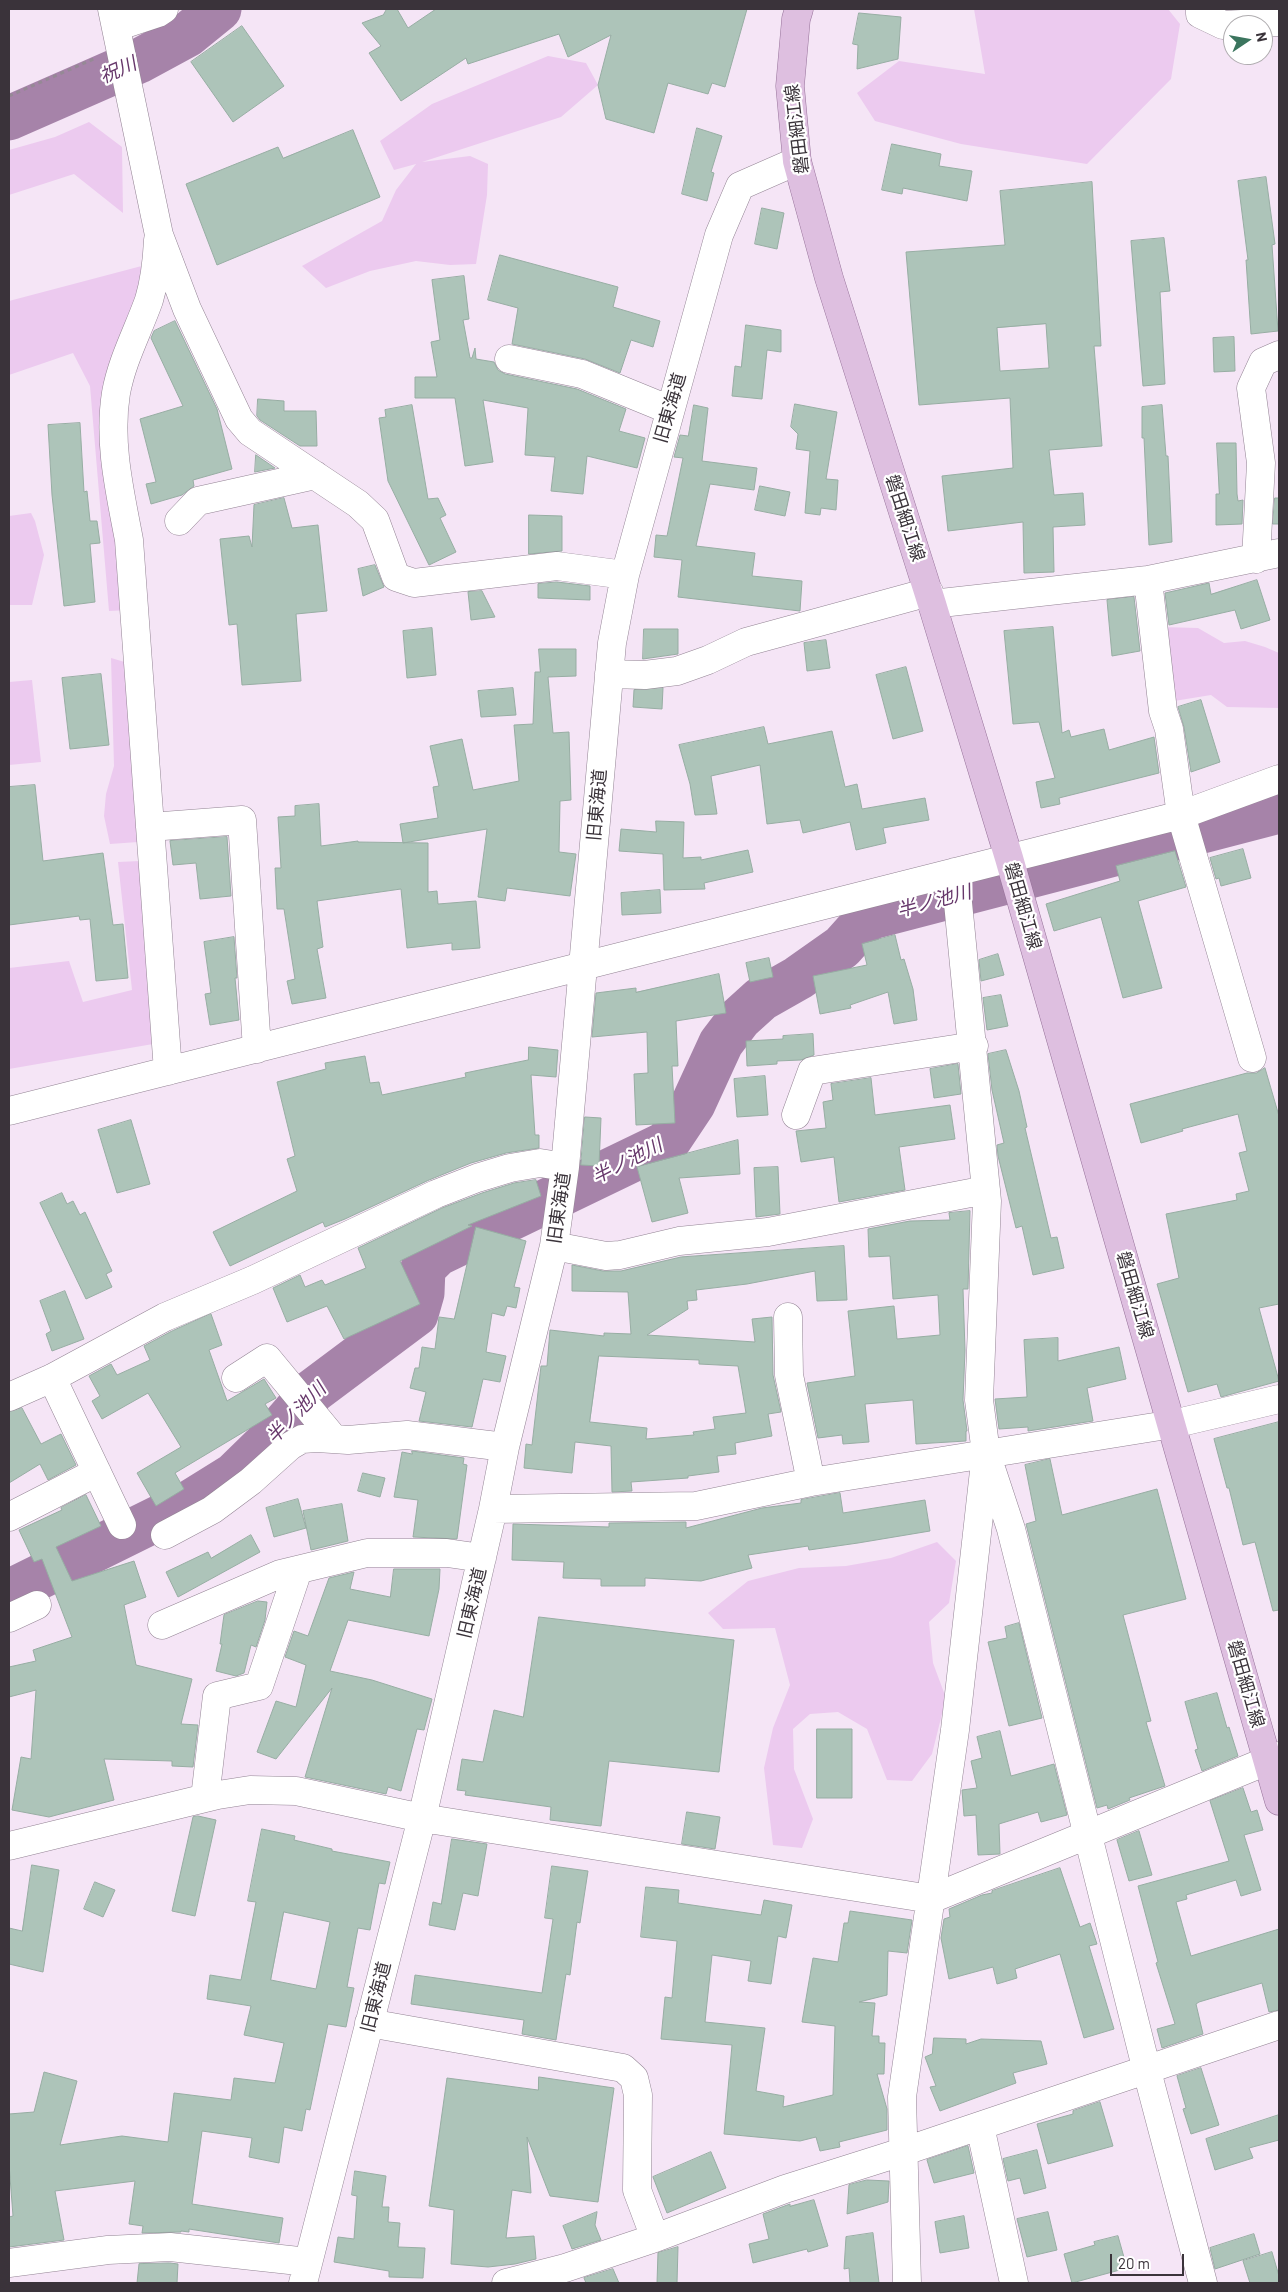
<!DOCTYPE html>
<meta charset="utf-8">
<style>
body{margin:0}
#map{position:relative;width:1288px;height:2292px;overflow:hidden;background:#f5e5f6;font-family:Barlow,sans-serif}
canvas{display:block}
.frame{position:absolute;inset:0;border:10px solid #3a333a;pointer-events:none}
.north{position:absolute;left:1223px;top:15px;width:50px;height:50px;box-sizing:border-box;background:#fff;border:1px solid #b0adb0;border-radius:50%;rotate:78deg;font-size:14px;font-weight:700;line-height:20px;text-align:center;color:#3a333a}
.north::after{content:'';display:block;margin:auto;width:18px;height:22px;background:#3b755e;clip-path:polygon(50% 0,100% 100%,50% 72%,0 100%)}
.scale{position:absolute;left:1110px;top:2254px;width:74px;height:22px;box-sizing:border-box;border:2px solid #3a333a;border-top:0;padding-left:6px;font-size:15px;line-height:18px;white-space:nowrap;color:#3a333a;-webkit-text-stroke:4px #fff;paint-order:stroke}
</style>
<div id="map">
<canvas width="1288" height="2292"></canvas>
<div class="frame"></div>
<div class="north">N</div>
<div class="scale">20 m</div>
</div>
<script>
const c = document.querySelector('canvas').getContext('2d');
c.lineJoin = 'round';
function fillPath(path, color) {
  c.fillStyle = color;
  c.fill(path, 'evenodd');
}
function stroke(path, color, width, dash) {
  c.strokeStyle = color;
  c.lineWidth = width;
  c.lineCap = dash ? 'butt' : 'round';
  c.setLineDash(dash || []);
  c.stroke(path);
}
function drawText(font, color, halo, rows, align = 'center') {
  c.font = font + ' Barlow,"Noto Sans JP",sans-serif';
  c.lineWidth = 4.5;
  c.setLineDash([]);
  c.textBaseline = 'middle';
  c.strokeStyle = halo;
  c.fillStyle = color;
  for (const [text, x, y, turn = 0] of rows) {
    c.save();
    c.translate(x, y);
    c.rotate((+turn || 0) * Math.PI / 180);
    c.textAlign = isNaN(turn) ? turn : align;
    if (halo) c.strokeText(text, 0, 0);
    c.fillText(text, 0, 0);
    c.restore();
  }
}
fillPath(new Path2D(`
 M974,9H1168L1180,24L1171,79L1087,164L961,144L875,121L857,93L899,61L985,74Z
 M548,56L586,63L598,85L561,117L422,162L470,156L488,164L487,195L476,264L450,265L416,261L370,271L326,288L302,266L382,221L396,190L416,164L394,170L380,141L432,104Z
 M89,122L122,147L123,213L74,174L9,195V150L55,137Z
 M153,263L127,354L121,454L129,610L109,611L90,386L73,353L9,375V301Z
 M31,513L35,521L44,555L32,605H9V516Z
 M1161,627L1198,628L1224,643L1245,641L1265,647L1279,653V708L1227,707L1211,695L1168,702Z
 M111,658L138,666V842L110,844L104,816L106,794L114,766Z
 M32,680L41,762L9,765V682Z
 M140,861L153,1044L9,1069V968L69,961L83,1002L132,990L118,862Z
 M937,1542L956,1561L949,1603L929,1622L933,1663L946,1698L932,1754L912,1781L887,1780L867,1729L838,1712L810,1714L793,1729L794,1769L813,1819L802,1848L773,1845L764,1768L773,1728L790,1685L775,1628L723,1629L708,1613L748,1581L799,1568L846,1566L891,1558Z`), '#eccaef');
stroke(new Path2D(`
 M9,118L139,61L187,35L219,9
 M9,1592L189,1503L234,1475L275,1435L313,1391L416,1314L422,1293L423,1268L437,1254L667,1143L693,1104L721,1043L740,1018L761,999L798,978L842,947L868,918L1279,811`), '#a683a9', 45);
const building = new Path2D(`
 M387,9H397L408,28L436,9H747L725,87L712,83L708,94L668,83L654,133L606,119L598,85L611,35L568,57L559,34L468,64L466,58L401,101L369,53L381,46L362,23L383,15Z
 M859,13L901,17L898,59L857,69L858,45L853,44Z
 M242,26L284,86L233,122L191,62Z
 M697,128L722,136L711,172L714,173L707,201L682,194Z
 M353,130L380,197L217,265L186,184L278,147L283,158Z
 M892,144L941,154L939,166L972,171L967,201L903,188L902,194L882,190Z
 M1266,177L1275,244L1272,245L1278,331L1251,334L1246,260H1248L1238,181Z
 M1092,182L1101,346H1094L1102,446L1049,450L1054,495L1083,493L1085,525L1053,527L1054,572L1024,573L1023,522L948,531L942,476L1013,468L1010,398L919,405L906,252L1005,245L1000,191ZM1046,324L1049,368L1000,371L997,328Z
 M762,208L784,213L777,249L755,244Z
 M1164,238L1170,291L1160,292L1165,384L1143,386L1131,241Z
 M500,255L618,287L613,307L660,321L653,347L631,340L620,373L585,359L512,344L518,308L488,300Z
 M464,276L469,319L463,320L470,358H472L475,348L476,359L494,362L498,370L505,374L577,389L626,409L619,431L645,438L637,468L587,456L583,494L551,491L555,457L525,455L528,408L483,400L493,462L465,466L455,398H415V377H437L431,342L440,340L432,280Z
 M175,321L217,409L232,469L193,480L194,486L182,495L151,504L146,484L156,482L140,419L183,406L151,338L154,331Z
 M746,325L781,330V352L767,350L762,399L732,396L735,366L741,367Z
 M1234,337L1235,371L1214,372L1213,338Z
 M258,399L284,401V411H316L317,446H300L260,420L257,416Z
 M795,404L837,412L826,479L838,480L836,510L821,508L820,515L805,513L810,451L796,449L798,434L791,427Z
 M412,405L428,499L438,498L446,515L440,518L456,552L429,565L388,481L379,418L386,417L385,410Z
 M694,405L708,408L702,461L757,468L754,490L710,484L696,546L755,553L752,576L802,581L800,611L678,597L682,560L654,557L656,535L667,536L683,458L674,457L680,435L688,436Z
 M1162,405L1166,456H1168L1172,542L1149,545L1144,438H1142V407Z
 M80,423L84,492L87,491L90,521H97L100,543L90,544L95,602L64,606L52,495L48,425Z
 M1217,443H1236L1237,494L1238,501L1243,500L1242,524L1216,525V494H1219Z
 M256,455L275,468L255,472Z
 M760,486L790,492L785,516L755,510Z
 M284,498L292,528L318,525L327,611L296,614L301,681L242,685L237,624L229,625L220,539L249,536L252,547L254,505Z
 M1275,498H1279V524H1273Z
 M529,515L562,516V551L529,554Z
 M375,565L384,587L363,596L358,569Z
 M1257,580L1270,620L1241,629L1235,610L1169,625L1165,593L1209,583L1211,594Z
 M557,582L590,586V600L538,598V584Z
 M482,591L495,617L471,620L468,592Z
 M1134,597L1140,651L1112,656L1107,600Z
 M1053,627L1062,733L1069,730L1071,737L1104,729L1109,750L1154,737L1159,773L1059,798L1060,804L1041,808L1036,782L1055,778L1039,722L1013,724L1004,631Z
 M432,628L436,675L407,678L403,631Z
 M644,629H678V654L643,659Z
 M826,640L830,668L807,671L804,643Z
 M539,649H576V676L548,677L553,733L569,732L571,800L560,801L559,852L576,854L570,896L507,888L505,901L478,897L487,829L403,843L400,824L438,818L433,787L439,786L430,746L462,739L473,790L519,781L514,725L533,724L535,672H540Z
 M906,667L923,731L893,739L876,675Z
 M101,674L109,745L70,749L62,678Z
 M513,688L516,715L481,717L478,691Z
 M663,688L662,709L633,707L634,690Z
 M1201,700L1220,762L1191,772L1184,727L1178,707Z
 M764,727L768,744L832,731L845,787L857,784L862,809L925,798L929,820L883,828L886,843L856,850L850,822L803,833L800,820L767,824L760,765L711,776L717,814L695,815L690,784L679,745Z
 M35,785L43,861L103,853L113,925L123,924L128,978L96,981L90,919L80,920L79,916L9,925V787Z
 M319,804L321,846L358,841V842L428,843V892L437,891L438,904L476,901L480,948L452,950V943L407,948L401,889L317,901L323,947L317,949L326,998L292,1004L287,981L295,979L284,909H277L275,868H281L278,817L295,816V806Z
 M656,821L684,822L683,858L701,857V860L748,850L753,872L704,883L705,889L664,890L663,854L619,851L621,829L656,832Z
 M227,837L231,896L200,899L196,863L173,865L170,841Z
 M1243,849L1251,878L1221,886L1219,878L1216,879L1210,858Z
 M1175,851L1186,887L1138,901L1162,988L1123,998L1101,917L1054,931L1046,904L1120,881L1116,866Z
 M660,890L661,913L622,915L621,893Z
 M895,935L901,960L904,959L913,989L917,1020L894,1024L888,992L850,1005L851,1008L820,1014L813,976L867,965L862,944Z
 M234,937L237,978H235L239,1020L210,1025L205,994L211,993L204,942Z
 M998,954L1004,975L981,981L979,960Z
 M769,958L773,977L750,982L746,963Z
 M719,974L726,1013L676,1021L678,1066H672L675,1123L636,1125L634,1074L648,1073L647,1032L592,1037L596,993L636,988V992Z
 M1001,995L1008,1026L987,1030L983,998Z
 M813,1034L814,1055L801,1060L777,1061V1064L747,1066L746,1041L783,1039V1036Z
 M529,1047L558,1050L556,1077L531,1075L535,1135H539V1148L506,1153L471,1163L429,1180L345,1219L325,1227L323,1222L230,1266L213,1232L297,1191L287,1159L295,1156L277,1082L326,1069L325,1063L365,1056L370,1083L379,1082L382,1095L466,1077L465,1073L528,1060Z
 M1006,1050L1019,1091L1027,1127L1025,1128L1051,1238L1057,1237L1064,1268L1033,1275L1022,1226L1016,1228L998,1156L997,1145L1004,1143L992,1090L988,1054Z
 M958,1064L961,1094L934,1098L930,1069Z
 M1265,1068L1279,1116V1304L1259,1308L1279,1381L1221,1397L1217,1384L1188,1392L1157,1284L1179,1278L1166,1214L1237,1200L1236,1194L1249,1191L1239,1153L1247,1151L1238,1114L1182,1129L1183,1131L1141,1143L1130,1104L1247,1073H1256Z
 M765,1076L768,1115L737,1117L734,1079Z
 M871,1078L875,1115L950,1105L955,1139L899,1147L905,1190L839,1202L834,1157L801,1162L796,1131L826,1128L823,1102L833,1100L831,1084Z
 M585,1117L601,1118L599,1166L581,1165Z
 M131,1120L150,1184L117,1193L98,1130Z
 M738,1140L740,1174L679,1178L688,1213L652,1222L637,1167Z
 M778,1167L780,1214L756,1217L754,1168Z
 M536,1180L541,1196L468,1225L472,1226L400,1261L420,1304L344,1339L327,1306L287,1322L273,1288L300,1275L305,1287L322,1280L325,1285L366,1268L358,1248L442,1208L482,1193L514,1183Z
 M62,1193L67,1204L73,1201L80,1215L85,1212L112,1271L106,1274L112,1287L86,1299L40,1203Z
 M970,1211L968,1289H963L965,1350L963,1400L967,1431H966V1441L916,1444L913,1400L865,1404L869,1442L843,1444L842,1435L818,1438L807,1383L855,1376L848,1311L894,1306L897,1339L940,1335L938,1295L893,1299L890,1256L869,1257L868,1229L910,1221L950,1220L949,1213Z
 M476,1227L526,1241L514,1287L520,1288L516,1308L507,1306L504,1316L492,1313L486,1352L506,1356L500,1382L483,1379L472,1427L419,1421L426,1392L410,1388L415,1368H419L422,1347L435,1349L439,1317L454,1319Z
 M844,1246L847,1300L817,1301L815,1271L747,1284L696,1290L697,1300L687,1301L688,1309L647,1335L755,1342L752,1319L772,1317L773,1375L781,1412L768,1414L772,1436L735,1443L736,1454L717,1456L719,1472L688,1476V1478L631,1482L632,1491L612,1492L611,1446L575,1442L572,1473L524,1468L526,1444L532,1445L541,1366H547L550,1330L604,1336V1333L631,1334L628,1292L572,1291V1265L603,1271H621L681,1257ZM599,1356L699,1360V1364L738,1366L746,1413L713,1417L715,1429L693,1432L694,1435L646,1439L647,1428L590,1422Z
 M65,1291L84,1339L52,1351L46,1334L51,1331L40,1301Z
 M211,1314L222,1345L209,1350L227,1401L264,1379L276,1398L265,1404L272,1415L175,1473L184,1489L156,1506L137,1473L181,1447L148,1393L102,1419L92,1401L100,1396L89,1376L111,1364L117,1375L150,1360L144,1346L172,1331Z
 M1058,1338V1361L1119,1347L1126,1379L1087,1388L1093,1421L1028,1431V1427L999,1429L995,1399L1027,1397L1024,1340Z
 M22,1408L41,1444L61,1434L76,1465L48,1480L40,1464L9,1483V1412Z
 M1279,1422V1610L1273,1611L1255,1542L1243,1545L1229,1488H1227L1214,1439Z
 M412,1451L464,1458L463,1464L467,1465L457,1539L413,1537L418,1500L394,1497L402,1452L412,1454Z
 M1050,1459L1062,1515L1157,1489L1186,1599L1123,1615L1151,1721L1146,1722L1165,1786L1129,1798L1130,1800L1108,1809L1107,1805L1097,1808L1026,1524L1036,1521L1025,1465Z
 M363,1473L385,1478L380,1497L358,1491Z
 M840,1493L843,1513L925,1500L930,1531L858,1543L809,1550L808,1546L748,1555L752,1568L701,1581L645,1578V1586H601V1579L563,1578L564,1562L512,1560L513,1524L609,1527V1523L686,1522V1528L762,1508L801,1503V1500Z
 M86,1495L101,1526L56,1547L72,1581L134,1561L146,1597L124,1605L136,1665L192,1679L181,1724L198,1725L193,1767L172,1766V1761L104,1759L114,1800L49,1817L12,1810L21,1757L31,1759L36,1690L9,1697V1667L36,1661L33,1650L72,1637L42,1559L34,1562L19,1530L62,1510L61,1508Z
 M298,1499L306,1528L274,1537L266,1508Z
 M342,1504L348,1541L311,1550L303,1511Z
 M251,1535L260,1552L178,1597L166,1572L208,1552L211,1558Z
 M394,1569H440L439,1589L429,1636L348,1620L330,1671L372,1680L432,1699L424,1730L417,1729L401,1791L388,1787L386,1794L305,1777L332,1688L276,1759L257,1752L276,1701L296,1707L306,1665L285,1657L294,1631L308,1636L329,1578L354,1572L350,1589L390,1597Z
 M258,1601L267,1602L265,1620L256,1647L251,1645L244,1673L236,1676L216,1671L222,1644H220L224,1615Z
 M539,1617L734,1640L719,1772L609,1761L601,1826L550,1820L551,1807L465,1795L466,1791L457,1790L462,1759L483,1762L494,1710L523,1717Z
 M1019,1623L1042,1718L1009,1726L988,1642L1007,1638L1005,1627Z
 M1217,1693L1227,1728L1229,1727L1238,1756L1202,1771L1195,1750L1198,1749L1185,1702Z
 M817,1729H852V1798H817Z
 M1000,1731L1011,1776L1054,1764L1067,1815L1041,1822L1038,1812L999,1824L1000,1854L978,1855L976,1815L964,1816L962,1790L977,1788L971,1761L982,1758L977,1737Z
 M1243,1788L1251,1812L1257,1810L1263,1830L1244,1835L1261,1890L1241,1896L1236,1880L1186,1895L1187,1899L1176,1902L1191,1956L1279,1929V2010L1269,2012L1262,1983L1199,2002L1196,2004L1203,2034L1162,2048L1157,2029L1175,2024L1156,1963L1158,1962L1138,1886L1229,1861L1210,1801Z
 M687,1812L720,1817L715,1849L682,1844Z
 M198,1816L216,1820L195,1916L172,1911L193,1817Z
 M262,1829L295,1836L294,1840L332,1849V1851L390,1862L385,1884L379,1883L370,1930L358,1928L347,1987L354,1988L346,2027L328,2024L310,2110L306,2109L302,2131L284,2127L279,2163L249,2157L252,2138L202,2131L192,2204L283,2218L279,2243L189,2229V2232L181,2231V2232L142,2233L143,2226L129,2224L135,2181L55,2191L64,2240L9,2247V2217L13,2216L9,2164V2114L34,2112L44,2072L77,2081L60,2145L122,2136L168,2142L174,2093L231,2100L234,2078L275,2083L284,2043L244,2035L251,2006L207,1999L210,1975L241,1980L256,1902L248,1901ZM284,1912L330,1922L316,1989L271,1980Z
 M1139,1831L1152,1875L1129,1881L1117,1840Z
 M452,1839L487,1844L478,1896L463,1893L455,1930L429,1925L433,1902L441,1904Z
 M32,1865L59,1870L43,1972L9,1964V1928L22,1931Z
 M552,1866L588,1871L580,1923L577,1922L570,1975L566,1974L556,2040L522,2034L524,2020L411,2004L415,1975L542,1993L553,1919L545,1918Z
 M1060,1868L1080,1927L1090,1923L1097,1944L1089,1946L1114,2029L1084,2038L1060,1954L1015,1969L1017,1978L997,1984L993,1967L949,1979L941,1938L944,1919L950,1917L949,1909L982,1895L992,1893V1891Z
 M95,1882L115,1890L103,1917L84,1909Z
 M646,1887L679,1890L678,1903L761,1915L764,1900L792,1905L786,1938L778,1936L771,1984L748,1981L751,1961L712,1955L705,2022L765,2028L756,2091L784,2096L783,2107L833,2095L835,2026L802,2022L813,1958L838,1962L844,1923H848L850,1911L912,1920L907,1953L888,1951L887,1995L859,2002L875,2003L872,2036H879V2043H885L884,2074H877L887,2109V2130L839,2142L840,2147L820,2151L816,2137L800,2141L724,2134L732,2045L661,2039L665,1997L672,1998L677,1941L641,1937Z
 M934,2038L966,2039V2044L981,2039L1041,2041L1047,2064L1013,2073L1016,2083L940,2111L930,2087L936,2086L925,2057L932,2054Z
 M1201,2068L1219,2125L1191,2134L1183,2109L1186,2108L1177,2076Z
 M539,2077L614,2088L598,2202L550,2196L527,2137L531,2193L512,2190L506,2238L534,2236L536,2259L515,2264L488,2267L451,2264L454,2210L429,2206L447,2078L538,2090Z
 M1100,2102L1113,2146L1048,2164L1037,2124L1073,2114V2111Z
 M1279,2115V2140L1249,2148L1253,2158L1215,2170L1206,2139Z
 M968,2146L974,2173L934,2183L927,2160Z
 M1037,2150L1046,2188L1024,2194L1020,2178L1008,2181L1003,2159Z
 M711,2152L726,2188L667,2213L653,2177Z
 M355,2171L386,2176L382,2207H389L388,2222L400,2223L398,2247L425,2248L423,2278L389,2277V2271L334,2262L338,2237L354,2239L357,2196L352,2195Z
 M867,2180L889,2181L888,2202L847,2214L849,2185Z
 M814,2200L828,2246L808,2252L807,2249L753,2263L749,2244L769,2239L763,2214L790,2204V2206Z
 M597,2212L595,2225L601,2240L572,2249L563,2226Z
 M1048,2212L1057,2250L1027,2257L1017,2219Z
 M964,2216L969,2248L940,2253L935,2222Z
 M873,2233L879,2283H850L849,2268L844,2269L846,2237Z
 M1254,2234L1260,2254L1215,2269L1210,2248Z
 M1118,2236L1127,2268L1072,2283L1064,2254L1095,2245L1094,2242Z
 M678,2247L677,2283H657L658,2253Z
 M1272,2252L1279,2276V2283H1250L1243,2261Z
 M170,2263L178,2264L177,2283H137L139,2264Z
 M613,2269L619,2283H586L584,2278Z`);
fillPath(building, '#adc4b9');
stroke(building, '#97ada3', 1);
const minor = new Path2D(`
 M112,9L159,235L187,309L239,419L250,432L358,504L375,520L396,577L414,583L557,566L625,575
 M1200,9V14L1223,25L1279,22
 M116,27L158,13L164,9
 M158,240C157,260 155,280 149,300C138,331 122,360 116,393C108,443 120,492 129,540L168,1071
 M509,359L582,374L670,410
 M179,521L198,501L315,475
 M1256,559L1261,463L1251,388L1263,362L1279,355
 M1148,580L1163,711L1169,729L1181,815L1252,1058
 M932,604L1148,580L1279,553
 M609,674L645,675L677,671L708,660L746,642L929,592
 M150,827L242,820L257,1049
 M955,872L987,1201L979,1400L986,1453L1011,1529L1147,2071L1203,2283
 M9,1111L1181,815L1279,779
 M796,1115L812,1071L974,1046
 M554,1246L606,1256L620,1255L679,1241L768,1232L986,1190
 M788,1317L789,1375L811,1482
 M52,1378L122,1525
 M236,1378L267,1358L334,1439
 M9,1397L52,1378L165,1317L253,1280L436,1194L477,1178L510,1168L540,1163L565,1167
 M493,1509L696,1506L811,1482L1173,1424L1279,1399
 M9,1517L97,1472
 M165,1535L212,1510L251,1481L290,1446L302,1439L317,1438L348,1440L407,1435L505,1447
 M9,1618L37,1605
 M162,1625L280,1574L367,1553H447L482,1558
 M205,1798L217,1696L259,1686L298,1570
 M9,1846L218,1795L250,1790L296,1791L422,1818L931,1899L1279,1756
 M369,2023L623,2068L634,2078L638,2095L637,2190L655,2238
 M980,2126L1014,2283
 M9,2263L108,2250L170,2247L308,2262
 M303,2283L422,1818L493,1509L505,1447L554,1246L565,1167L612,643L625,575L719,235L740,186L797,161
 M506,2283L565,2268L655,2238L785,2189L902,2152L1279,2025
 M907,2283L902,2097L955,1730L985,1462`);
const major = new Path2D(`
 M799,9L796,19L790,86L797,161L829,278L932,604L1009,858L1279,1801`);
stroke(minor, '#938494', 29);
stroke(major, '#967299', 29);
stroke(new Path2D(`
 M9,96L96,58`), '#958995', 3, [4, 4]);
stroke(minor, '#fff', 28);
stroke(major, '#debfe0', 28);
drawText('18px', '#3a333a', '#fff', [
 ["磐田細江線",797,129,-97],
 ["旧東海道",670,408,-74],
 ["磐田細江線",905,518,72],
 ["旧東海道",597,805,-85],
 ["磐田細江線",1023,906,74],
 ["旧東海道",559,1208,-82],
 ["磐田細江線",1135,1295,74],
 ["旧東海道",472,1603,-77],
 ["磐田細江線",1246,1684,74],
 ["旧東海道",376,1997,-76]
]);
drawText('italic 19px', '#67386b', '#fff', [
 ["祝川",118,70,-24],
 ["半ノ池川",934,901,-15],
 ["半ノ池川",627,1161,-27],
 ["半ノ池川",296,1413,-46]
]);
</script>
